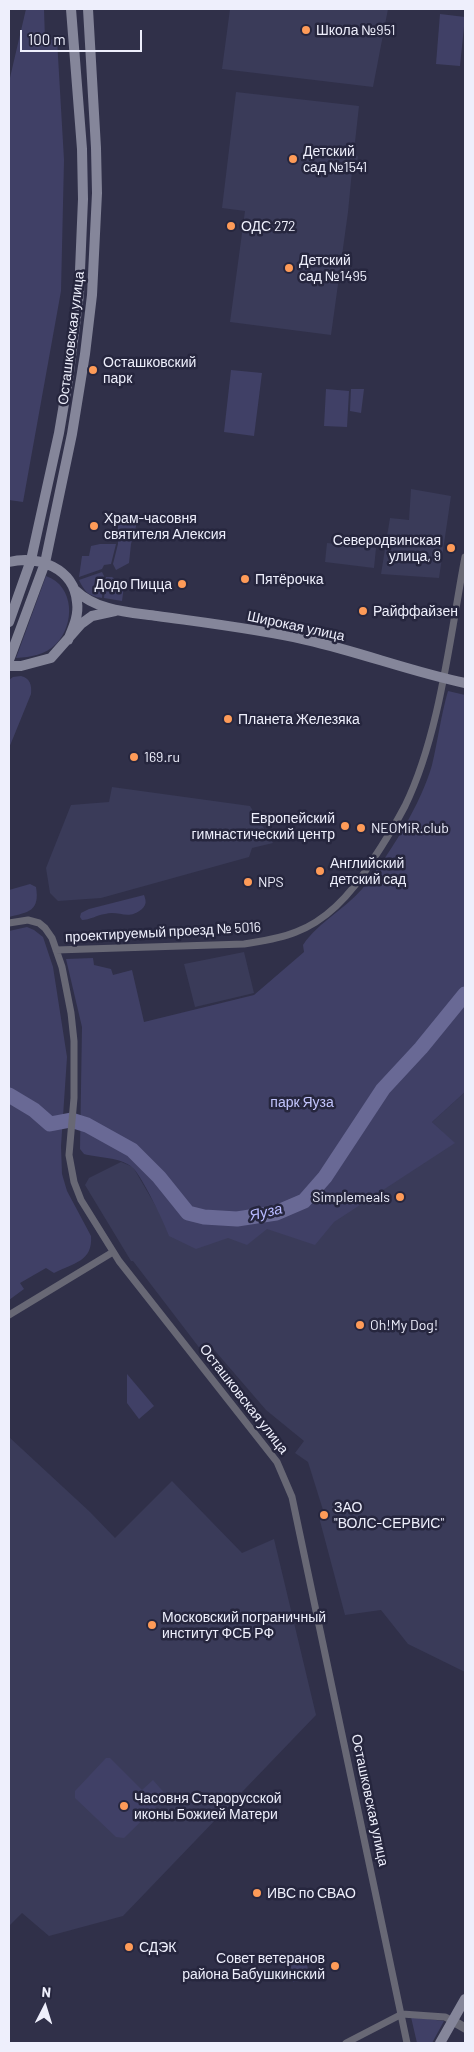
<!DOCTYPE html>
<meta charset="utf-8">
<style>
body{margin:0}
#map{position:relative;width:474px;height:2052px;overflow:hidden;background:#303049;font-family:Barlow,sans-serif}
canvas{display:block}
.frame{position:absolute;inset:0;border:10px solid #eeeffc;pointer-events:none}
.north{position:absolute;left:20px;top:1982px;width:50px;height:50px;-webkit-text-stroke:4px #26263e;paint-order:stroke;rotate:5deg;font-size:14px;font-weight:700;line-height:20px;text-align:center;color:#eeeffc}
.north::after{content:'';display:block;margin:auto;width:18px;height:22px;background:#eeeffc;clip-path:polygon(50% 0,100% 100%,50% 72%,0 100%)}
.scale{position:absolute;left:20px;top:30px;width:122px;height:22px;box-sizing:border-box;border:2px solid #eeeffc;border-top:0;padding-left:6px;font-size:15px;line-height:18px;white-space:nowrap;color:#eeeffc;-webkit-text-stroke:4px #26263e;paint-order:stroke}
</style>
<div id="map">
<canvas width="474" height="2052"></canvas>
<div class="frame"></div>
<div class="north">N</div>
<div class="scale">100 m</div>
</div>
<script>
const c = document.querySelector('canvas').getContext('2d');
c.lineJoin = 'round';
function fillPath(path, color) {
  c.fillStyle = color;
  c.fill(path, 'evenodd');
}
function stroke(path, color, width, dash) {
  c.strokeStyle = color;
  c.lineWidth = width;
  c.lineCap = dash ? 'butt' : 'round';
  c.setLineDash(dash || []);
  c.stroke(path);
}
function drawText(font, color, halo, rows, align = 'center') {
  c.font = font + ' Barlow,sans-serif';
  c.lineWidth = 5;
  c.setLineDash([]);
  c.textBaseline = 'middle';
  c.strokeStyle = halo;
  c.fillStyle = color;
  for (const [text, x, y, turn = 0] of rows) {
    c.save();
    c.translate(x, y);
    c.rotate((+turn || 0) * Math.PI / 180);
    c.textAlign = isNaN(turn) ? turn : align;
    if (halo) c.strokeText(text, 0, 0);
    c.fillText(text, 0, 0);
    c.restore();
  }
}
fillPath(new Path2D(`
 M230,9H388L373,87L222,69Z
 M236,92L359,106L354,151L358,157L356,166L352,171L348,212L331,335L230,322L245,211L222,208Z
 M411,489L451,496L439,578L381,574L390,518L409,520Z
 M327,543L376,548L374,568L325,562Z
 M112,787L250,806L273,843L252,848L249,857L101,898L58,901L50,893L46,868L71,805L109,802Z
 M244,952L254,993L195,1007L184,964Z
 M465,1092V1672L408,1644L381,1610L345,1615L320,1521L323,1510L308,1462L295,1453L304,1441L266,1410L210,1345L201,1350L133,1261H131L85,1185L89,1178L121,1162L133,1167L165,1222L454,1143L432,1122Z
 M9,1437L90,1512L115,1538L172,1481L242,1553L274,1539L316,1715L123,1916L49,1936L22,1913L9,1926Z`), '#3a3b59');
fillPath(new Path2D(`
 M26,9H44L45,40L57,39L64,160L61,291L23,502L9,500V82Z
 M440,14L465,17L460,66L436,64Z
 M231,370L262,373L254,436L224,432Z
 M326,389L349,391L347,427L324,426Z
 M351,389H364L361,413L350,411Z
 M134,513L139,516L131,544L129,563L116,570L113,564L118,544V515Z
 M100,544H116L111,564L104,565L102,569L79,577L82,556H89L91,546Z
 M102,572L104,576L102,598C88,596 85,592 79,580Z
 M46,576C75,586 75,625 56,644C45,655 31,657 16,658Z
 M106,577H112L124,586L122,601L104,598Z
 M21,676C30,678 32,685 31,694L9,748V680L13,677Z
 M448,691L465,695V1092L432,1122L455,1143L334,1222L315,1245L267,1229L247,1245L228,1238L196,1249L169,1236C165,1224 141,1174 132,1167C120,1157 98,1158 84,1154L80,1149L82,1027L66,959L93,958L94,965L111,969L113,975L132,970L144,1022L254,995L304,952L303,945C319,921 348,908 366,884C391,852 421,804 432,765C438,740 441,715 448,691Z
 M30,884L36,887C40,911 29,912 9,917V890Z
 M144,895C146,901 147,904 142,909C128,921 119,910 105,914C97,915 90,920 82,920L80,917L81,913L89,909Z
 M27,927L34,930L43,937L53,967L67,1057L61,1146L62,1174L67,1191L91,1236C93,1261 74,1263 54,1273L46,1268L20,1283L24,1289L9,1300V931Z
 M127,1374L154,1406L139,1419L127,1403Z
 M106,1758H110L142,1790L153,1780L167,1796L124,1838L116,1837L75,1798V1791Z
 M306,1960L309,1974L301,1976L302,1980L293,1982L290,1964Z
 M411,2017L444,2021L432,2043H417Z`), '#404066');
stroke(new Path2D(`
 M9,1095L34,1110L50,1124L71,1120L87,1125L132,1150L159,1177L188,1213L204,1217L237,1219L276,1213L304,1201L325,1177L383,1089L421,1048L465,994`), '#696995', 15);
stroke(new Path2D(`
 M9,923L28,920L39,923L45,928L52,938L62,967L71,1013L74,1041V1098L69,1155L74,1182L81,1200L119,1261L277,1462L292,1497L407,2043
 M56,950L244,944C262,941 279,939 296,932C328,920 354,890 372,861C384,843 395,825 405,806C440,734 450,636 465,557
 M9,1315L113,1252
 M402,2014L445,2017L453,2021
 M346,2043L402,2014`), '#686875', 7);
stroke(new Path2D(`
 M453,2021L465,2028`), '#686875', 9);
stroke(new Path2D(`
 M9,562C38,555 74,568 77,602C79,616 73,628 68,640
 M75,590C97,611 128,612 157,616C207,623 258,629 307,640C360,652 412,672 465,683
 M9,622L31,560L59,433L68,380L79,294L83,199L82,149L71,9
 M9,660L45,563L72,434L85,354L92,295L97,193L96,148L88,9
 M9,666H21L51,658L81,624L92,616L115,611
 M440,2043L465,1999`), '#85869a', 10);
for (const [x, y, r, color] of [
 [306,30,5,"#fe9b58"],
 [293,159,5,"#fe9b58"],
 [231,226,5,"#fe9b58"],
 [289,268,5,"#fe9b58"],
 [93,370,5,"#fe9b58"],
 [94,526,5,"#fe9b58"],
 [451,548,5,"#fe9b58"],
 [245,579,5,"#fe9b58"],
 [182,584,5,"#fe9b58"],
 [363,611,5,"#fe9b58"],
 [228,719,5,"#fe9b58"],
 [134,757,5,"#fe9b58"],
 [345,826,5,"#fe9b58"],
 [361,828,5,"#fe9b58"],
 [320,871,5,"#fe9b58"],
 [248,882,5,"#fe9b58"],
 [400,1197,5,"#fe9b58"],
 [360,1325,5,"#fe9b58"],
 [324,1515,5,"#fe9b58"],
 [152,1625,5,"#fe9b58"],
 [124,1806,5,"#fe9b58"],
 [257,1893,5,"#fe9b58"],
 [129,1947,5,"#fe9b58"],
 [335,1966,5,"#fe9b58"]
]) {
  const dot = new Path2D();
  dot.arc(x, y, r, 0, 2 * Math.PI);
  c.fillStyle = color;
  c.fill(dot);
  stroke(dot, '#26263e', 2);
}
drawText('14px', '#eeeffc', '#26263e', [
 ["Школа №951",316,30],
 ["Детский",303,151],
 ["сад №1541",303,167],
 ["ОДС 272",241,226],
 ["Детский",299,260],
 ["сад №1495",299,276],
 ["Осташковский",103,362],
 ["парк",103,378],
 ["Храм-часовня",104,518],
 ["святителя Алексия",104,534],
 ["Северодвинская",441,540,"right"],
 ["улица, 9",441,556,"right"],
 ["Пятёрочка",255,579],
 ["Додо Пицца",172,584,"right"],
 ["Райффайзен",373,611],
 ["Планета Железяка",238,719],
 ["169.ru",144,757],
 ["Европейский",335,818,"right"],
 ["гимнастический центр",335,834,"right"],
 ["NEOMiR.club",371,828],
 ["Английский",330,863],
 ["детский сад",330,879],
 ["NPS",258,882],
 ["Simplemeals",390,1197,"right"],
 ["Oh!My Dog!",370,1325],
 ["ЗАО",334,1507],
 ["\"ВОЛС-СЕРВИС\"",334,1523],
 ["Московский пограничный",162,1617],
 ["институт ФСБ РФ",162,1633],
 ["Часовня Старорусской",134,1798],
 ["иконы Божией Матери",134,1814],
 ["ИВС по СВАО",267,1893],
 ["СДЭК",139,1947],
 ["Совет ветеранов",325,1958,"right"],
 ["района Бабушкинский",325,1974,"right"]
], 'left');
drawText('14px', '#eeeffc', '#26263e', [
 ["Осташковская улица",71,338,-83],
 ["Широкая улица",296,626,12],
 ["проектируемый проезд № 5016",163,932,-3],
 ["Осташковская улица",244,1399,52],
 ["Осташковская улица",370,1800,78]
]);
drawText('14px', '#c3c5fd', '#26263e', [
 ["парк Яуза",302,1102]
]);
drawText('italic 15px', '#b8baff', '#26263e', [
 ["Яуза",266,1212,-13]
]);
</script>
